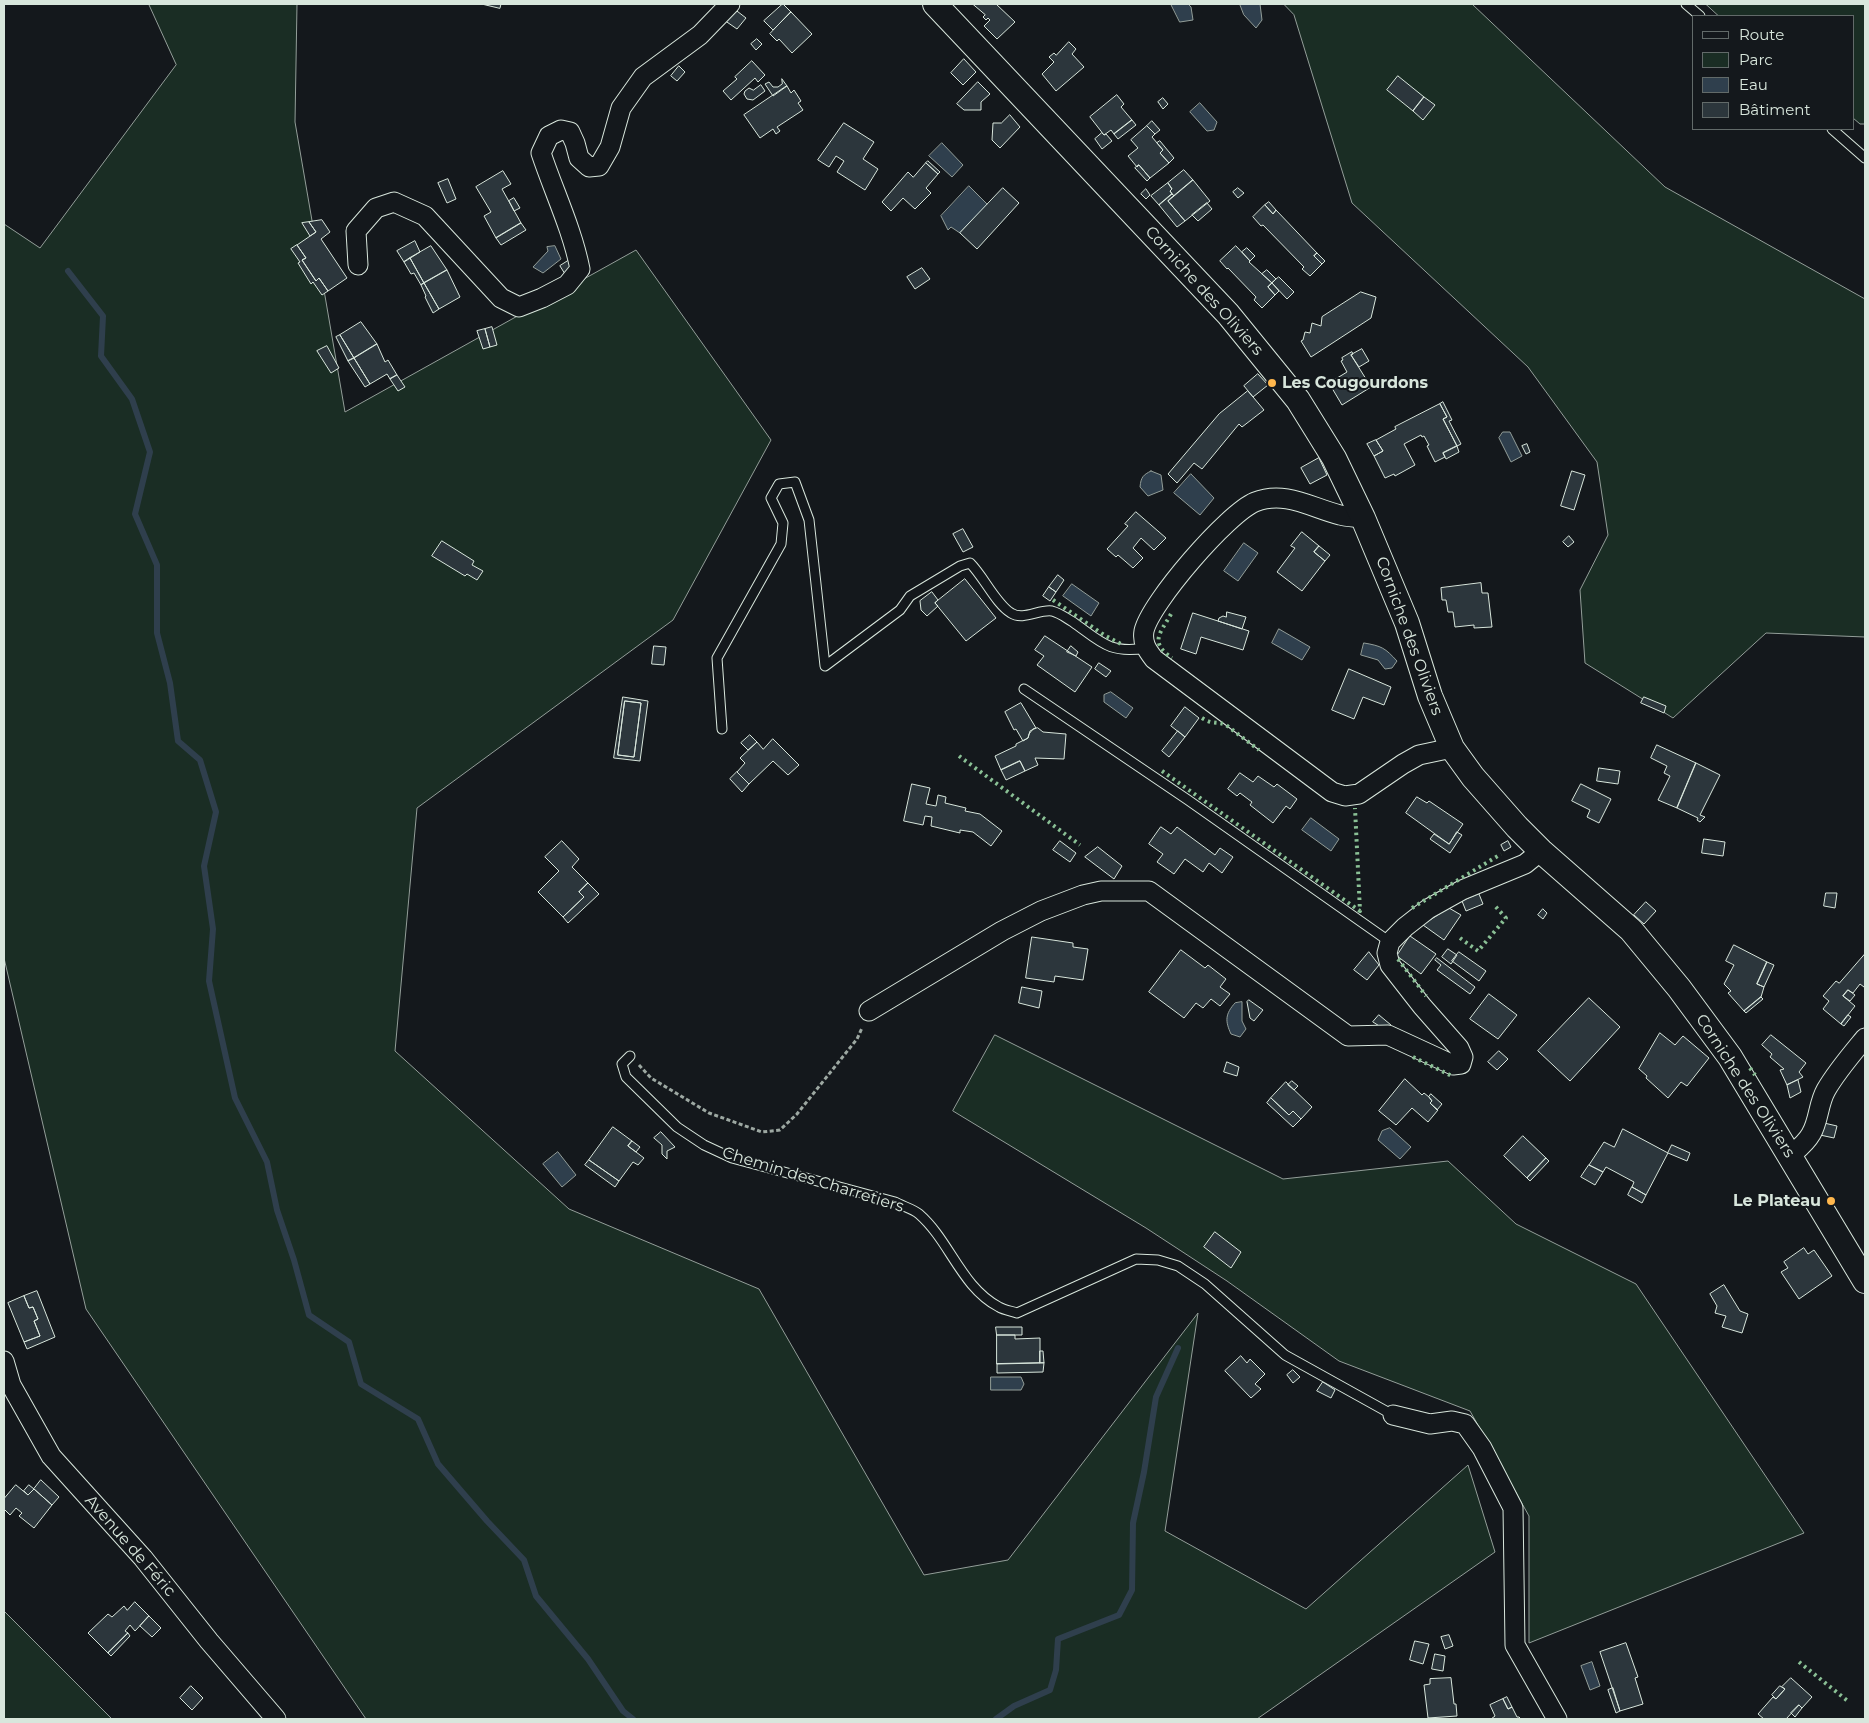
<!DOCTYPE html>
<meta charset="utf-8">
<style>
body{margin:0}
#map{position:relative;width:1869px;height:1723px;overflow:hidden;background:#14181c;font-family:Montserrat,sans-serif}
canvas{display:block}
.frame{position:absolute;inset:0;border:5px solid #d8e6dc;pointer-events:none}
.legend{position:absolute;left:1692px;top:15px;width:162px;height:115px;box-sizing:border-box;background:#14181c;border:1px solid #626a69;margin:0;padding:6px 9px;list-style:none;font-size:15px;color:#d8e6dc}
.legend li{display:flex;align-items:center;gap:10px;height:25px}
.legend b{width:25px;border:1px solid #626a69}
</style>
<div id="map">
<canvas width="1869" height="1723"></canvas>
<div class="frame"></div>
<ul class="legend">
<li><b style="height:6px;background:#14181c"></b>Route</li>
<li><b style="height:14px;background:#1a2d24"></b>Parc</li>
<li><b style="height:14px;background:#2f3f4d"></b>Eau</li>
<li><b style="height:14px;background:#2c363c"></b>Bâtiment</li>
</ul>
</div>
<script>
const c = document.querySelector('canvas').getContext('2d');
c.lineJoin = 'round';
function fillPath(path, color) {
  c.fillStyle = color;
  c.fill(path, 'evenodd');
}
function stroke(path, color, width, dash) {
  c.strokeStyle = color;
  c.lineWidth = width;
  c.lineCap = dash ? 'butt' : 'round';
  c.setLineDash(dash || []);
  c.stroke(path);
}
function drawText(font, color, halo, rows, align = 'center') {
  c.font = font + ' Montserrat,sans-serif';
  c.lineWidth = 4;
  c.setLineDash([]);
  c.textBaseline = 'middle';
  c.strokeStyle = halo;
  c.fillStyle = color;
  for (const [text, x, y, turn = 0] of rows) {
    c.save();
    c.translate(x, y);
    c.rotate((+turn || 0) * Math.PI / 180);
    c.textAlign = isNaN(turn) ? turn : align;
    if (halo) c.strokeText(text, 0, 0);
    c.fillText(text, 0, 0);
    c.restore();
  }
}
const green = new Path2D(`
 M149,4H297L295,122L345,412L636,250L771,440L673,620L417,808L395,1051L569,1209L759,1289L924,1575L1008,1560L1198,1313L1165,1531L1306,1609L1468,1465L1495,1552L1257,1719H366L86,1309L4,958V224L40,248L176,65Z
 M1284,4H1472L1665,187L1865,299V637L1766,633L1673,718L1585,663L1580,590L1608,535L1597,462L1528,367L1352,203L1294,15Z
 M1706,4H1865V124H1860L1853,118V16H1719Z
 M995,1035L1283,1179L1448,1161L1516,1224L1636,1284L1804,1533L1529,1643V1516L1470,1411L1339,1361L1227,1281L1146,1228L953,1111Z
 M4,1611L112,1719H4Z`);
fillPath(green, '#1a2d24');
stroke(green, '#939e99', 1);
const water = new Path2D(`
 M1171,4H1188L1191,7L1193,20L1180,22Z
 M1240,4H1260L1262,20L1256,28L1244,15Z
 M1200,103L1217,122L1214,130L1207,131L1190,112Z
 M942,143L963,165L952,177L929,156Z
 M969,186L988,205L960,233L951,227L948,230L941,216Z
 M555,246L561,259L543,273L533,267L548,251L547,247Z
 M1503,432H1510L1522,456L1511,462L1499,438Z
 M1151,471L1161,475L1163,490L1148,496L1140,487C1141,477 1143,475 1151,471Z
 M1191,474L1214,498L1200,515L1174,493Z
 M1244,543L1258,553L1238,581L1224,571Z
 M1072,584L1099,603L1091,616L1063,596Z
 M1279,629L1310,647L1302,660L1272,643Z
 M1364,643C1382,646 1385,648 1397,661L1392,668L1385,669L1378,660L1361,655Z
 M1111,692L1133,708L1126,718L1104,702V695Z
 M1311,818L1339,839L1331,851L1302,830Z
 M1242,1002V1021L1246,1029L1240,1037L1231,1034C1225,1021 1225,1014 1235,1003Z
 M1390,1128L1411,1147L1400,1159L1378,1140L1382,1131Z
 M558,1152L576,1175L562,1187L543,1164Z
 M991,1377H1021L1024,1384L1021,1390H991Z
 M1592,1662L1600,1686L1590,1690L1581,1666Z`);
fillPath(water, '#2f3f4d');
stroke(water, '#939e99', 1);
stroke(new Path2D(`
 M68,271L103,316L101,356L132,399L150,452L135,514L157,565V633L170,683L178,741L200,760L216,812L204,866L213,929L209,981L235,1098L267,1162L277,1210L294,1260L309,1315L349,1342L361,1384L418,1419L438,1464L487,1521L524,1560L536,1596L588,1659L623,1711L633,1719
 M996,1719L1014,1706L1050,1690L1056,1670L1058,1639L1119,1615L1132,1590L1133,1523L1144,1472L1156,1397L1178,1348`), '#2f3f4d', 6);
const building = new Path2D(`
 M482,4H501L500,8Z
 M783,4L791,12L773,30L764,21Z
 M973,4H996L1015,22L997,39L984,26L990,20L988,18L986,20L983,17L985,15Z
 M733,8L746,18L737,29L724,20Z
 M791,12L812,34L792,53L779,39L777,41L770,34Z
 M757,39L762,44L756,50L751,44Z
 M1069,42L1076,49L1072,54L1084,67L1056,91L1042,74L1054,62L1049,57L1054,53L1056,55Z
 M964,59L976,72L963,85L951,73Z
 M752,61L765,75L758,82L755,78L731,100L723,91L737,79L735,77Z
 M679,66L685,72L677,81L671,76Z
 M1398,76L1424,97L1413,111L1387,90Z
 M782,79L787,86L773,96L765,84L769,82L773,87H778L782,84Z
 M978,82L990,94L981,102V110H964L957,104Z
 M761,85L765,91L753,100L747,99L744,94L745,91L749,88L753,90Z
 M787,86L791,93L794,90L801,101L798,103L803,110L777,127L780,131L776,134L773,129L760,138L744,115Z
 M1117,95L1124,104L1121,107L1132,120L1114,134L1111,130L1104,135L1090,117Z
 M1424,97L1435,105L1423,120L1413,111Z
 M1163,98L1168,104L1163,109L1158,102Z
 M1010,115L1020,127L1000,148L992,140L993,123H1001Z
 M1132,120L1136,125L1118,139L1114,134Z
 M1152,121L1160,130L1155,134L1147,126Z
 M844,123L874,142L863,159L878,169L865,190L837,172L844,161L836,156L829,167L818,160Z
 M1147,126L1155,134L1152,137L1163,150L1160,153L1169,163L1150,178L1139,165L1137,167L1128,156L1138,148L1131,140Z
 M1102,133L1104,135L1106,134L1112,141L1102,149L1095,139Z
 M1160,141L1174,158L1169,163L1160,153L1163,150L1157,143Z
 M928,161L940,172L938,174L926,163Z
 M926,163L938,174L926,188L931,193L915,209L903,198L891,211L882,202L908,172L913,177Z
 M1139,165L1150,178L1147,181L1135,168Z
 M1184,170L1193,180L1174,196L1170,191L1172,189L1168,183Z
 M503,171L511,184L502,189L521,223L496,238L484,216L491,212L476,187Z
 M448,179L456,199L447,203L438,183Z
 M1193,180L1210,201L1185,221L1168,201Z
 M1168,183L1172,189L1170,191L1172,194L1159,205L1151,196Z
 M1003,188L1019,203L977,249L960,233Z
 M1238,188L1244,193L1238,198L1233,192Z
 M1146,189L1150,195L1146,199L1141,194Z
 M1172,194L1174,196L1168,201L1185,221L1177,227L1159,205Z
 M514,198L520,208L514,211L509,201Z
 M1269,202L1276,210L1273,214L1265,205Z
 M1207,203L1212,209L1198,221L1192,215Z
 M1265,205L1273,214L1276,210L1317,253L1314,256L1322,264L1310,276L1302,269L1304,267L1263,225L1261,226L1253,217Z
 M322,220L330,232L321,239L347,278L328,291L319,278L316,281L302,260L306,258L297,245L316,232L309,222Z
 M309,222L316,232L310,236L302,223Z
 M521,223L526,230L501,245L496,238Z
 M415,241L420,252L404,262L397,251Z
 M297,245L306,258L302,260L316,281L319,278L328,291L322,295L313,282L311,284L298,263L300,262L291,249Z
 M431,246L447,270L424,283L410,258Z
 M1236,246L1250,261L1249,262L1272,283L1268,287L1275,295L1262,308L1254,300L1256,297L1228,268L1227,269L1220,261Z
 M1247,248L1255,256L1250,261L1242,252Z
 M1317,253L1325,261L1322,264L1314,256Z
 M410,258L424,283L421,285L414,273L411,274L404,262Z
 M571,259L576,266L565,274L560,266Z
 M922,268L930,279L915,289L907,277Z
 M447,270L460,297L439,309L424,283Z
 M1267,270L1276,279L1272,283L1262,274Z
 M1279,277L1294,292L1287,299L1272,283Z
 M424,283L439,309L433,313L425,297L426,296L421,285Z
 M1272,283L1279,291L1275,295L1268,287Z
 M1361,292L1376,297L1371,318L1311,357L1301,341L1303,340L1305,332L1310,333L1312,323L1321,326L1322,317Z
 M361,322L377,344L354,358L340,335Z
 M492,327L497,345L490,347L485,329Z
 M485,329L490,347L483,349L477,331Z
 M340,335L354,358L348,361L336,337Z
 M377,344L385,362L388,360L397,375L390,379L387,374L370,384L354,358Z
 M327,346L339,368L331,373L317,351Z
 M1362,349L1369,361L1359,367L1351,355Z
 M1352,352L1353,354L1351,355L1371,387L1342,405L1329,383L1347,372L1341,361L1343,360L1342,358Z
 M354,358L370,384L365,387L348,361Z
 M1258,374L1268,385L1253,397L1244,386Z
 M397,375L405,387L398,391L390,379Z
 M1248,391L1264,410L1242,427L1239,424L1202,469L1194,463L1177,483L1168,474L1219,414Z
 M1443,402L1452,420L1449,421L1461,444L1457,446L1443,419L1447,417L1440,404Z
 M1440,404L1447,417L1443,419L1457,446L1443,453L1445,457L1435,462L1427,446L1429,445L1424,436L1422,437L1421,435L1404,444L1415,465L1395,476L1394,474L1385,478L1374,456L1383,451L1376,440L1396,429L1395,427Z
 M1376,440L1383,451L1374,456L1367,444Z
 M1527,444L1530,452L1526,454L1522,446Z
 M1457,446L1459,452L1446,459L1443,453Z
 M1319,458L1327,475L1310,484L1301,468Z
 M1572,471L1585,475L1574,510L1561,506Z
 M1136,512L1166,538L1154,550L1141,538L1133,548L1143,558L1133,568L1118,555L1116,557L1107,549L1128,526L1125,524Z
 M963,529L973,547L963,552L953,534Z
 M1302,532L1319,546L1314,552L1325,561L1302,591L1277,572L1295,548L1291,546Z
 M1569,536L1574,542L1568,547L1563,542Z
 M442,541L474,561L472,565L483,571L477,580L467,574L465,576L432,556Z
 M1319,546L1330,555L1325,561L1314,552Z
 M1058,575L1064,580L1056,592L1049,587Z
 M965,579L996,618L966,641L935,603Z
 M1481,583L1482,593H1488L1492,627L1474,628V625L1455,627L1453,612H1448L1446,600H1442L1441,588Z
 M1049,587L1056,592L1050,601L1043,596Z
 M932,592L938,600L935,603L938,606L927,616L921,610L920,601Z
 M1227,612L1246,617L1242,629L1218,621L1219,618L1223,616L1226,617Z
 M1193,613L1249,631L1243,650L1201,637L1196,654L1181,649Z
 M1045,636L1092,667L1075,692L1037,665L1044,656L1035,650Z
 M654,646L666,647L664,665L652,664Z
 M1071,646L1078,652L1076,656L1067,652Z
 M1099,663L1111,671L1106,677L1095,669Z
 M1349,669L1391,687L1384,705L1363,697L1354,719L1332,710Z
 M623,697L648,701L640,761L614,758ZM625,701L641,703L634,757L618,755Z
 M1644,697L1666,706L1664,713L1641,703Z
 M625,701L641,703L634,757L618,755Z
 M1021,703L1036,728L1030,731L1028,738L1023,741L1016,729L1014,730L1005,712Z
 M1185,707L1199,718L1185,737L1171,726Z
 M1038,728L1043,732L1066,734L1064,759L1035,758L1038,765L1025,771L1020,761L1001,770L995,756L1016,746V744L1028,738L1029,734L1033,729Z
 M1178,731L1185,737L1169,757L1162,751Z
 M750,735L757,742L748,750L741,743Z
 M773,739L799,765L788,775L773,761L749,784L737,772L745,763L740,758L757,742L763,749Z
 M1657,745L1696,763L1677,808L1658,800L1670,776L1664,773L1667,766L1651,758Z
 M1020,761L1025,771L1006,780L1001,770Z
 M1696,763L1720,775L1700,815L1705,817L1700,822L1697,820L1698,818L1677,808Z
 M1599,768L1620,771L1618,784L1597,781Z
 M737,772L749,784L742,792L730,779Z
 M1240,773L1253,782L1258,776L1274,787L1277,784L1297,799L1290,809L1286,806L1273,823L1250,805L1252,802L1240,793L1237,796L1228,789Z
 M912,784L930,788L926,804L936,806L938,795L946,797L945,803L966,808L965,811L980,814L1002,831L991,846L973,832L960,830V833L931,826L932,817L925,816L923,825L904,821Z
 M1581,784L1611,799L1599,823L1587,817L1590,810L1572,801Z
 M1417,797L1427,803L1429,801L1463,824L1449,844L1406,813Z
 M1161,827L1171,834L1177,827L1215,855L1220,848L1233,857L1222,873L1209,863L1203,872L1185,859L1174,874L1157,862L1163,854L1149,844Z
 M1457,832L1462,835L1450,853L1430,839L1434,834L1449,844Z
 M1704,839L1725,842L1723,856L1702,853Z
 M562,841L579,859L572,867L588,883L579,892L584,897L563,917L538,892L559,871L545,857Z
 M1060,841L1076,853L1070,862L1053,850Z
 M1508,841L1511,847L1504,851L1501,845Z
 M1098,847L1122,866L1114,879L1085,857Z
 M588,883L599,894L568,923L563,917L584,897L579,892Z
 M1826,893H1837L1835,908L1824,906Z
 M1479,894L1483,904L1466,911L1462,901Z
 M1646,902L1656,911L1644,924L1634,915Z
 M1449,908L1461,915L1444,940L1423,925Z
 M1543,909L1547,913L1543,919L1538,915Z
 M1410,936L1436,954L1421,974L1397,956Z
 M1032,937L1073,943V947L1088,949L1083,980L1055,976L1054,982L1026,978Z
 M1734,945L1767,962L1757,984L1764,987L1761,997L1744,1011L1728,993L1731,991L1724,984L1734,965L1726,961Z
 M1448,949L1457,955L1451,964L1442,957Z
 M1181,950L1205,968L1208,965L1226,979L1220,987L1230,994L1220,1006L1211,999L1203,1008L1196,1003L1184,1018L1149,992Z
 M1369,952L1379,965L1367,980L1354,970Z
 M1459,952L1486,971L1479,981L1452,961Z
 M1865,954V985L1864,987L1860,984L1853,993L1848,990L1843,996L1855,1006L1841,1024L1823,1009L1829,1001L1823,996L1836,981L1839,983Z
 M1437,958L1475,987L1470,994L1437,970L1441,965L1435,960Z
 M1767,962L1774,965L1764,987L1757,984Z
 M1022,987L1042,991L1039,1008L1019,1003Z
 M1848,990L1855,995L1850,1001L1843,996Z
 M1489,994L1517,1015L1498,1039L1470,1019Z
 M1761,997L1763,999L1746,1013L1744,1011Z
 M1589,998L1620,1027L1570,1081L1538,1051Z
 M1249,1000L1263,1010L1254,1021L1250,1018L1247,1002Z
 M1379,1015L1391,1025L1387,1031L1373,1022Z
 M1848,1015L1851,1017L1844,1026L1841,1024Z
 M1660,1033L1675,1045L1683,1036L1709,1058L1687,1086L1681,1082L1668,1098L1646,1078L1647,1076L1639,1069Z
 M1771,1035L1806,1063L1799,1072L1803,1077L1787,1085L1780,1070L1784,1069L1770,1057L1772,1054L1762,1045Z
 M1499,1051L1508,1059L1497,1070L1488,1062Z
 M1227,1062L1239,1067L1237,1076L1224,1072Z
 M1405,1079L1422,1095L1424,1093L1429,1097L1432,1101L1430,1103L1438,1110L1428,1122L1412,1108L1396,1125L1379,1111Z
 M1798,1080L1801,1092L1790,1098L1787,1085Z
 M1292,1081L1298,1086L1294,1090L1288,1085Z
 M1286,1082L1312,1107L1301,1119L1293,1111L1289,1115L1271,1098Z
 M1431,1094L1442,1104L1437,1110L1430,1103L1432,1101L1429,1097Z
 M1271,1098L1289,1115L1293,1111L1301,1119L1293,1127L1267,1103Z
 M1824,1123L1837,1126L1834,1138L1820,1135Z
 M613,1127L632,1141L628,1146L644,1158L638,1165L633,1162L619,1181L589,1160Z
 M1623,1129L1668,1153L1646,1195L1632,1187L1634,1182L1606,1167L1603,1172L1589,1165L1604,1142L1614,1147Z
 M661,1132L675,1147L667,1151V1159L662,1154V1145L654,1138Z
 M1523,1136L1546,1158L1527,1178L1504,1156Z
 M632,1141L640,1147L636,1152L628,1146Z
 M1672,1145L1690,1153L1687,1161L1668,1153Z
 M1546,1158L1549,1161L1530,1181L1527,1178Z
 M589,1160L619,1181L615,1187L585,1165Z
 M1589,1165L1603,1172L1595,1185L1581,1177Z
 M1632,1187L1646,1195L1642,1203L1628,1195Z
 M1215,1232L1241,1252L1231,1268L1204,1247Z
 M1804,1248L1808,1254L1814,1250L1832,1276L1799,1299L1781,1272L1788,1268L1784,1262Z
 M1724,1285L1740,1311L1748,1314L1742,1333L1722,1327L1726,1316L1715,1313L1717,1306L1710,1294Z
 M37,1291L55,1337L27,1349L24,1342L40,1336L34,1321L38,1319L33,1307L29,1308L24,1296Z
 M24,1296L29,1308L33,1307L38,1319L34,1321L40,1336L24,1342L8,1303Z
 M996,1327H1022V1335H997Z
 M997,1335H1015V1339L1040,1338V1363L997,1364Z
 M1040,1351H1043L1044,1363H1040Z
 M1241,1356L1247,1363L1250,1359L1265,1374L1255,1384L1261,1389L1251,1398L1225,1371Z
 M1044,1363L1043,1372L997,1373V1364Z
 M1293,1370L1300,1377L1293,1383L1287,1375Z
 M1323,1382L1335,1390L1331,1398L1317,1391Z
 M41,1480L59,1497L52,1505L34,1489Z
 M16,1485L28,1495L34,1489L52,1505L34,1528L19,1516L22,1513L16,1508L10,1515L4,1509V1499Z
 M29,1485L34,1489L28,1495L24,1491Z
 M135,1602L149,1616L135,1631L130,1625L125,1631L128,1633L108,1653L88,1633L108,1614L112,1617L124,1606L127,1610Z
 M149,1616L161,1628L152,1637L140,1626Z
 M128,1633L130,1636L111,1656L108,1653Z
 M1449,1635L1453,1646L1445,1649L1441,1637Z
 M1415,1641L1429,1644L1423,1664L1410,1660Z
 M1626,1643L1638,1677L1635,1678L1643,1704L1620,1711L1600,1652Z
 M1435,1654L1445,1656L1443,1671L1432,1669Z
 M1451,1678L1454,1704H1456L1457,1716L1428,1718L1424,1685L1430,1684V1679Z
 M1791,1678L1812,1697L1802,1708L1799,1705L1786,1719H1764L1758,1714L1773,1697L1776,1699L1785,1689L1782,1687Z
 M191,1686L203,1698L192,1710L180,1698Z
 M1780,1686L1785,1689L1776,1699L1772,1695Z
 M1613,1688L1620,1711L1616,1713L1608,1690Z
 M1507,1697L1512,1707L1508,1709L1503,1699Z
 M1503,1699L1508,1709L1512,1707L1517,1717H1519L1521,1719H1491L1495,1716L1490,1705Z
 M1799,1705L1802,1708L1795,1717L1791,1713Z`);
fillPath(building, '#2c363c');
stroke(building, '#d8e6dc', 1);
const service = new Path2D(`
 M1686,4L1700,16
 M1832,129L1865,158
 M1024,689L1188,800L1390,942
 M722,729L717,658L781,544L783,523L771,498L779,484L795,482L809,520L825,666L900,610L910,596L960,566L970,563C984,577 996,604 1011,613C1023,621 1039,609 1052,611C1060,613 1066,618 1073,622C1101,642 1109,654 1146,648
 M630,1056L622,1064L626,1077L677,1127L704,1145L732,1158L895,1202C902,1206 913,1209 919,1214C950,1241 961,1287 999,1307C1004,1310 1011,1311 1017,1313L1136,1259L1158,1260L1178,1266L1205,1284L1285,1355L1393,1415`);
const minor = new Path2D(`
 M358,265L356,231L376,208L394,202L425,216L501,298L519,307L542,298L567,285L580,269C572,229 554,192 541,153L549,136L561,130L570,132L575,143L579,158L589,167L599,166L610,147L621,108L643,77L700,35L730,4
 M1363,518C1355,517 1347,517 1340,515C1312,508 1285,490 1255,502C1228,513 1150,603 1144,631C1142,643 1147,650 1154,659L1332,792L1345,796L1359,794L1403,764L1419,755L1452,748
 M869,1011L1002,931L1041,911L1083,895L1101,891H1149L1348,1036L1388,1035L1453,1065L1461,1064L1463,1057L1459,1048L1422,1006L1390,965L1387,953L1390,942L1405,927L1428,909L1462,890L1525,864L1541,851
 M1790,1156C1798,1149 1806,1143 1811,1134C1819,1121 1818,1104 1826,1090C1837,1071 1851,1055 1865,1038
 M4,1361L11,1385L51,1456L143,1558L209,1641L276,1719
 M1393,1415L1430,1424L1452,1421L1465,1424L1482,1448L1513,1508L1515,1645L1557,1719`);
const tertiary = new Path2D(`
 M935,4L1228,314L1298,400L1334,458L1363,518L1407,623L1430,696L1452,748L1473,777L1517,827L1541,851L1631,930L1679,988L1730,1057L1865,1281`);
stroke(service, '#d8e6dc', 11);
stroke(minor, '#d8e6dc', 21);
stroke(tertiary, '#d8e6dc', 26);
stroke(new Path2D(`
 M639,1065L651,1078L709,1113L762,1132L780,1130L797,1114L857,1039L862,1028`), '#9da8a2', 3, [4, 2.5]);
stroke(service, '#14181c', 9);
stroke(minor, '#14181c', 19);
stroke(tertiary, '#14181c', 24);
stroke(new Path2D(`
 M1053,600L1104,635L1121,644
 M1171,614C1160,634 1149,642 1172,658
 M1202,718C1213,725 1217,721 1226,725L1259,750
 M959,756L1080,845
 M1162,771L1360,911L1355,808
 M1412,908L1501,854
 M1460,938L1478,951L1506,918L1495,906
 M1398,959L1426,996
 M1413,1057L1452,1076
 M1750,1068L1755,1075
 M1799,1662L1849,1702`), '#8ac095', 4, [2.5, 4]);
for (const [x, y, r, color] of [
 [1272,383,5,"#ffb74d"],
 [1831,1201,5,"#ffb74d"]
]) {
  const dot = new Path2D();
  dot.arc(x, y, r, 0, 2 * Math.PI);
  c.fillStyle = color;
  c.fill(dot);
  stroke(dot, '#14181c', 2);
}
drawText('16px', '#d8e6dc', '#14181c', [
 ["Corniche des Oliviers",1204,291,48],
 ["Corniche des Oliviers",1409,636,70],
 ["Corniche des Oliviers",1745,1086,57],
 ["Chemin des Charretiers",813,1180,17],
 ["Avenue de Féric",130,1546,49]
]);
drawText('bold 16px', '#d8e6dc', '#14181c', [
 ["Les Cougourdons",1282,383],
 ["Le Plateau",1821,1201,"right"]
], 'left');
</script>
